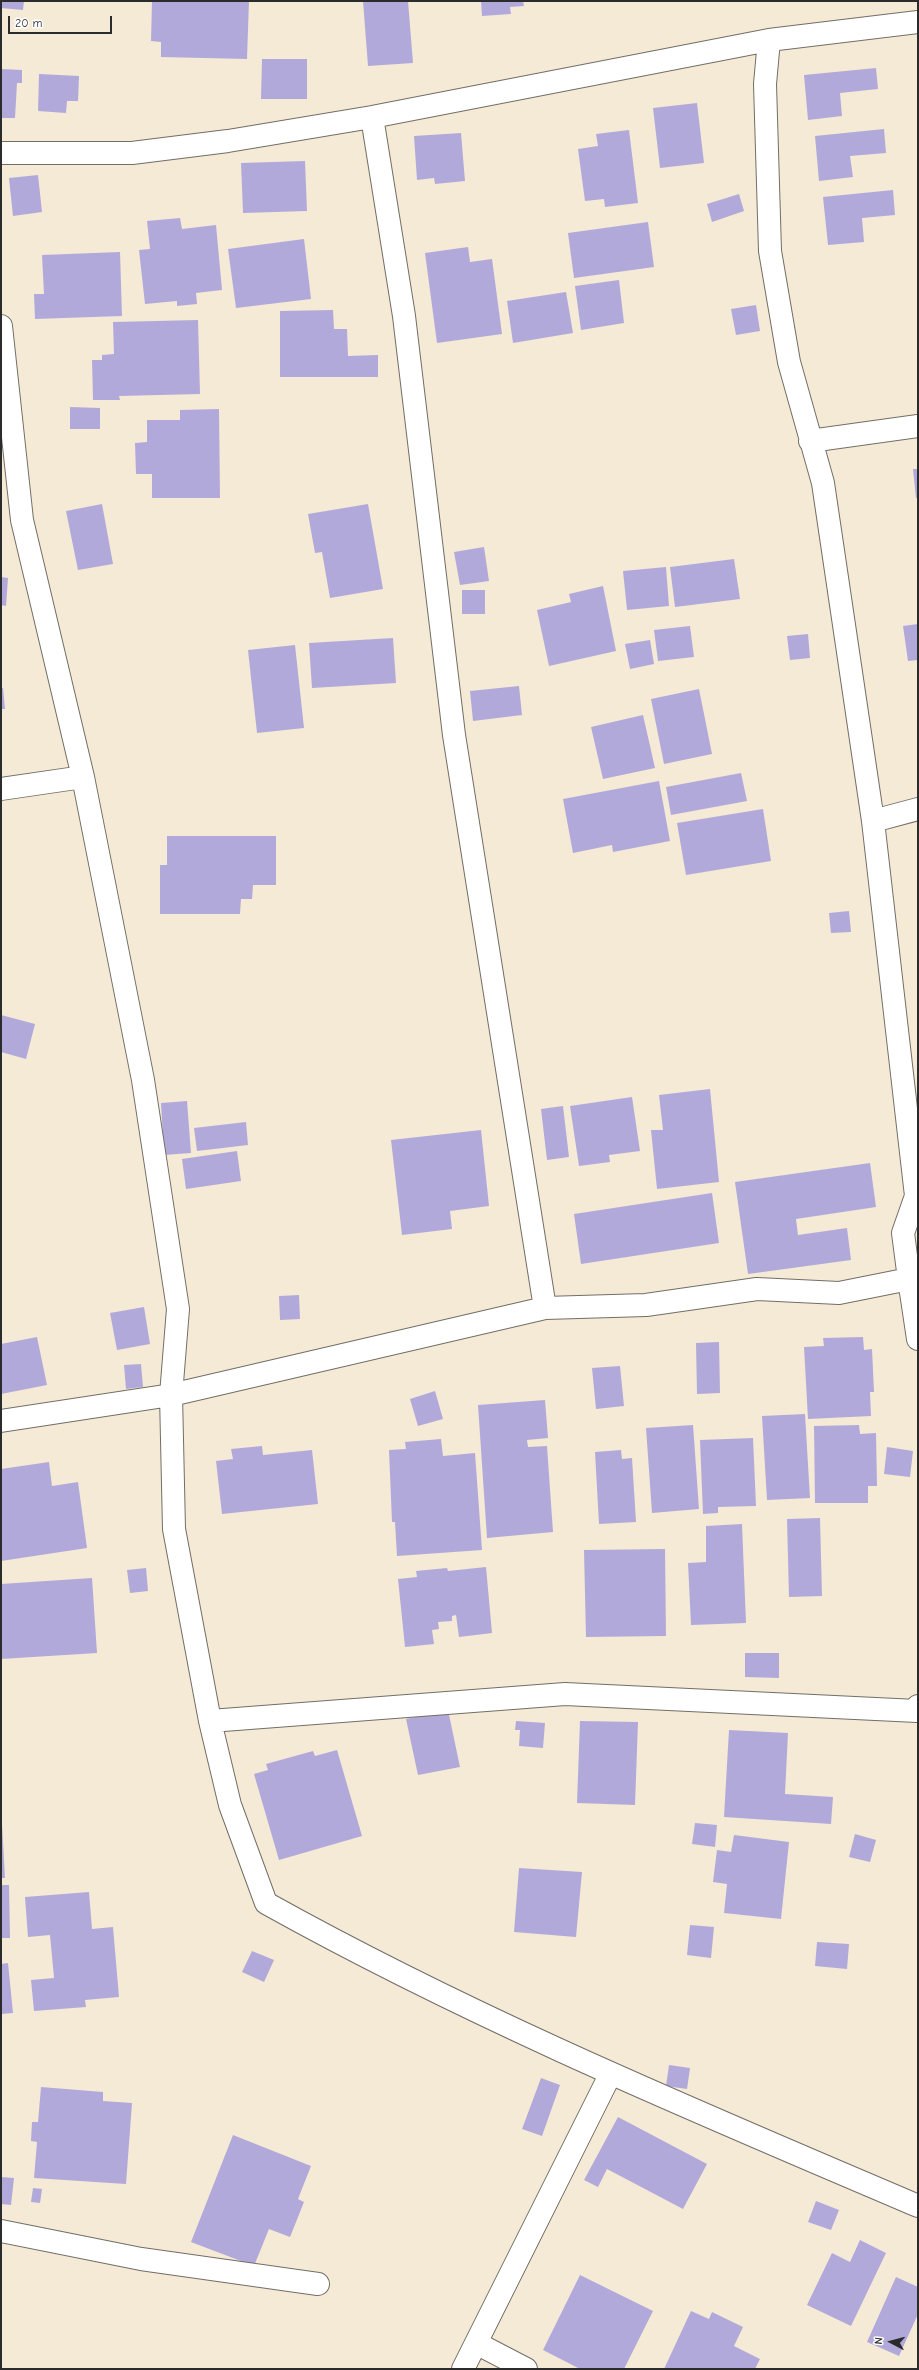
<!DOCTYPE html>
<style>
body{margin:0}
#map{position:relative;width:919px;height:2370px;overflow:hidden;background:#f5ead6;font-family:"Comic Neue",sans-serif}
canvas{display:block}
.frame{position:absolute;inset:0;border:2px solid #2b2b2b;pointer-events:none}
.north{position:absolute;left:871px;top:2322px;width:40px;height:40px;-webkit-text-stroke:3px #fff;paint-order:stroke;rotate:276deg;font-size:11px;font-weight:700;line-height:16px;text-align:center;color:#2b2b2b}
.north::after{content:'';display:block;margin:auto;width:14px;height:18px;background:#2b2b2b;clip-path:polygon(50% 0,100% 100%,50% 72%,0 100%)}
.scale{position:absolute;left:8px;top:16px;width:104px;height:18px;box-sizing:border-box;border:2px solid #2b2b2b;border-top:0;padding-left:5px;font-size:12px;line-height:14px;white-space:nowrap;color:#2b2b2b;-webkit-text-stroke:3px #fff;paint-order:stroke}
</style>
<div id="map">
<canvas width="919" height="2370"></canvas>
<div class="frame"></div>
<div class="north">N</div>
<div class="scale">20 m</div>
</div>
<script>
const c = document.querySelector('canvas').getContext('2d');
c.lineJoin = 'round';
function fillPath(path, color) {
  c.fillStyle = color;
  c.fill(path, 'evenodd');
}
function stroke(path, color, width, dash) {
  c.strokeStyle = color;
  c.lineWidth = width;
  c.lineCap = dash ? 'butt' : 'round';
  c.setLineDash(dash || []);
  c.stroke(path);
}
fillPath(new Path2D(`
 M1,1H24L23,10L1,8Z
 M152,1H249L247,59L161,57V42L151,41Z
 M363,1H408L413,63L368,66Z
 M481,1H523L524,6L510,7L511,14L482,16Z
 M262,59H307V99H261Z
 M876,68L878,89L840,93L842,116L808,120L804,75Z
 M1,69L22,70V83H17L15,118H1Z
 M39,74L79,76L78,101H67L66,113L38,111Z
 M697,103L704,163L660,168L653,108Z
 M884,129L886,153L850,156L853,177L819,181L815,136Z
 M629,130L638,203L605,207L604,199L585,201L578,149L598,146L596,134Z
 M461,133L465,181L435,184L434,178L417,180L414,136Z
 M305,161L307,211L243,213L241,163Z
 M38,175L42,212L13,216L9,178Z
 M893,190L895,215L862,218L864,242L828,245L823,197Z
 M739,194L744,211L712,222L707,204Z
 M180,218L182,229L216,225L222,290L196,293L197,304L177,306V301L145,304L139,250L150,249L147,221Z
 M648,222L654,267L574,278L568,233Z
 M304,239L311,299L236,308L228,249Z
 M468,247L470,262L492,259L502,334L437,343L425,253Z
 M120,252L122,316L35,319L34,294H44L42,255Z
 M619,280L624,323L581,330L575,286Z
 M566,292L573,333L513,343L507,301Z
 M756,305L760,331L736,335L731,309Z
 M333,310L334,329H347L348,356L378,355V377H280V311Z
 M198,320L200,394L119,396L120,400H93L92,360H102V355L114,354L113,322Z
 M70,407L100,408V429H70Z
 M219,409L220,498H152V474H136L135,443L147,442V420H180V410Z
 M913,469H918V498H916Z
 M102,504L113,564L78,570L66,511Z
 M368,504L383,589L330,598L322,552L315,553L308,514Z
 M484,547L489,581L460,585L454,552Z
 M734,559L740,599L675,607L670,567Z
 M666,567L669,606L627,610L623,571Z
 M1,577L8,578L6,606L1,605Z
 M603,586L616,651L549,666L537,610L571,602L569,594Z
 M462,590H485V614H462Z
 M918,624V660L908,661L903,626Z
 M690,626L694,657L658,661L654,630Z
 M808,634L810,658L790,660L787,636Z
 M393,638L396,683L312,688L309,643Z
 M650,640L654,664L630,669L625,644Z
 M295,645L304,728L257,733L248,650Z
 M519,686L522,715L473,721L470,691Z
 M1,688H3L5,709H1Z
 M699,689L712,754L664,764L651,699Z
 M643,715L655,768L603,779L591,727Z
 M741,773L747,801L671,815L666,787Z
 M659,781L670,841L613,852L612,845L573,853L563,799Z
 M763,809L771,861L686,875L677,823Z
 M167,836H276V885H253L252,899H241L240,914H160V865H167Z
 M849,911L851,932L831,933L829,913Z
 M1,1015L35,1024L26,1059L1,1052Z
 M710,1089L719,1182L657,1189L651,1130H663L659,1095Z
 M632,1097L640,1151L609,1155L610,1162L579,1166L570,1106Z
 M187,1101L191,1153L164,1155L161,1103Z
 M563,1106L569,1157L547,1160L541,1109Z
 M246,1122L248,1145L197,1151L194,1128Z
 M481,1130L489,1206L450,1211L452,1229L402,1235L391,1140Z
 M237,1151L241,1181L186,1189L182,1159Z
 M870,1163L876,1207L796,1219L798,1235L847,1228L851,1260L748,1274L735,1182Z
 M712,1193L719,1243L581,1264L574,1214Z
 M299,1295L300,1319L280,1320L279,1296Z
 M144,1307L150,1344L117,1350L110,1313Z
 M37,1337L47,1385L1,1394V1344Z
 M863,1337L864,1350L872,1349L874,1392H870L871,1416L808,1419L804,1347L824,1346L823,1338Z
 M719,1342L720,1393L697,1394L696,1343Z
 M141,1364L143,1387L126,1389L124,1365Z
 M620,1366L624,1406L596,1409L592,1368Z
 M435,1391L443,1419L418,1426L410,1399Z
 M545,1400L548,1438L527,1440L528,1447L547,1446L553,1532L487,1538L478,1405Z
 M805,1414L810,1498L767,1500L762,1416Z
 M693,1425L699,1509L652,1513L646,1428Z
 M859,1425L860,1434L876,1433L877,1486H868V1503H815L814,1426Z
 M753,1438L756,1506L718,1507V1513L703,1514L700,1440Z
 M441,1439L443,1456L475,1453L482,1550L397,1556L395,1522H392L389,1450L406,1449L405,1442Z
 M262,1446L263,1455L312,1450L318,1504L222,1514L216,1461L233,1459L231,1449Z
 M887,1447L913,1451L910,1477L884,1474Z
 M621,1450L622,1459L632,1458L636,1522L599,1524L595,1452Z
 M49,1462L52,1486L78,1482L87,1548L1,1561V1469Z
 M820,1518L822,1596L789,1597L787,1519Z
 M742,1524L746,1623L691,1625L688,1563L706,1562V1526Z
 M665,1549L666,1636L586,1637L584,1550Z
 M486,1567L492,1633L459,1637L456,1615L452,1616V1621L438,1622L439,1629L432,1630L434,1644L405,1647L398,1579L417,1577L416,1571L447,1568L448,1571Z
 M146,1568L148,1591L130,1593L127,1570Z
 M92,1578L97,1653L1,1659V1584Z
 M745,1653H779V1678L745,1677Z
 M448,1710L460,1767L418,1775L406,1719Z
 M516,1721L545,1723L543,1748L519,1746L520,1730H515Z
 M580,1721L638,1722L635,1805L577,1803Z
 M729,1730L788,1733L785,1794L833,1797L831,1824L724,1817Z
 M337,1750L362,1836L279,1860L254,1774L268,1770L266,1764L313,1751L315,1756Z
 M1,1806L5,1878H1Z
 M695,1823L717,1825L715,1847L692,1844Z
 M855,1834L876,1840L870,1862L849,1857Z
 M734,1835L789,1842L781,1919L724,1913L727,1884L713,1882L717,1850L731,1852Z
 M519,1868L582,1872L576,1937L514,1932Z
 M1,1885H9L10,1938H1Z
 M89,1892L92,1929L113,1927L119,1997L85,2000L86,2007L34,2011L31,1980L54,1978L50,1935L28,1937L25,1897Z
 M690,1925L714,1927L711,1958L687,1955Z
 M817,1942L849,1944L847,1969L815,1966Z
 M252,1951L274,1960L264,1982L242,1972Z
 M8,1963L13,2013L1,2014V1964Z
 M669,2065L690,2068L687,2089L666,2086Z
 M541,2078L560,2085L542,2136L522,2129Z
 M41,2087L103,2092V2101L132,2103L126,2184L34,2178L37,2142L31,2141L32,2122H38Z
 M618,2117L707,2164L683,2209L607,2169L598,2187L584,2180Z
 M233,2135L311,2166L298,2199L304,2202L290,2237L269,2229L254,2266L191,2242Z
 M1,2177L14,2178L11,2205L1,2204Z
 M33,2188L42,2189L40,2203L31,2202Z
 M816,2201L839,2210L831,2230L808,2222Z
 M860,2240L886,2253L851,2326L807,2305L832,2253L850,2262Z
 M580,2275L653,2311L624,2369H580L543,2350Z
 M896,2277L918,2287V2314L899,2356L867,2342Z
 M691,2311L709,2319L712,2312L743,2327L734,2346L760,2359L755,2369H664Z`), '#b2a9db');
const minor = new Path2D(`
 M372,117L404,316L454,735L545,1308
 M1,153H132L228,141L372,117L769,40L918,22
 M1,326L22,520L83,777L143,1080L178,1309L171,1395L174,1529L210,1721L230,1805L266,1903C476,2020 698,2112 918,2206
 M810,441L918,426
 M1,789L83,777
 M873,821L918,809
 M909,1279L918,1339
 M1,1421L171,1395L545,1308L646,1305L757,1289L839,1293L909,1279L903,1233L916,1196L873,821L823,483L789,362L770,251L765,84L769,40
 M210,1721L565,1694L917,1711L918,1706
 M1,2231L141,2259L318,2284
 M476,2343L526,2369
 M463,2369L610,2075`);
stroke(minor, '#726e67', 24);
stroke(minor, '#fff', 22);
</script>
